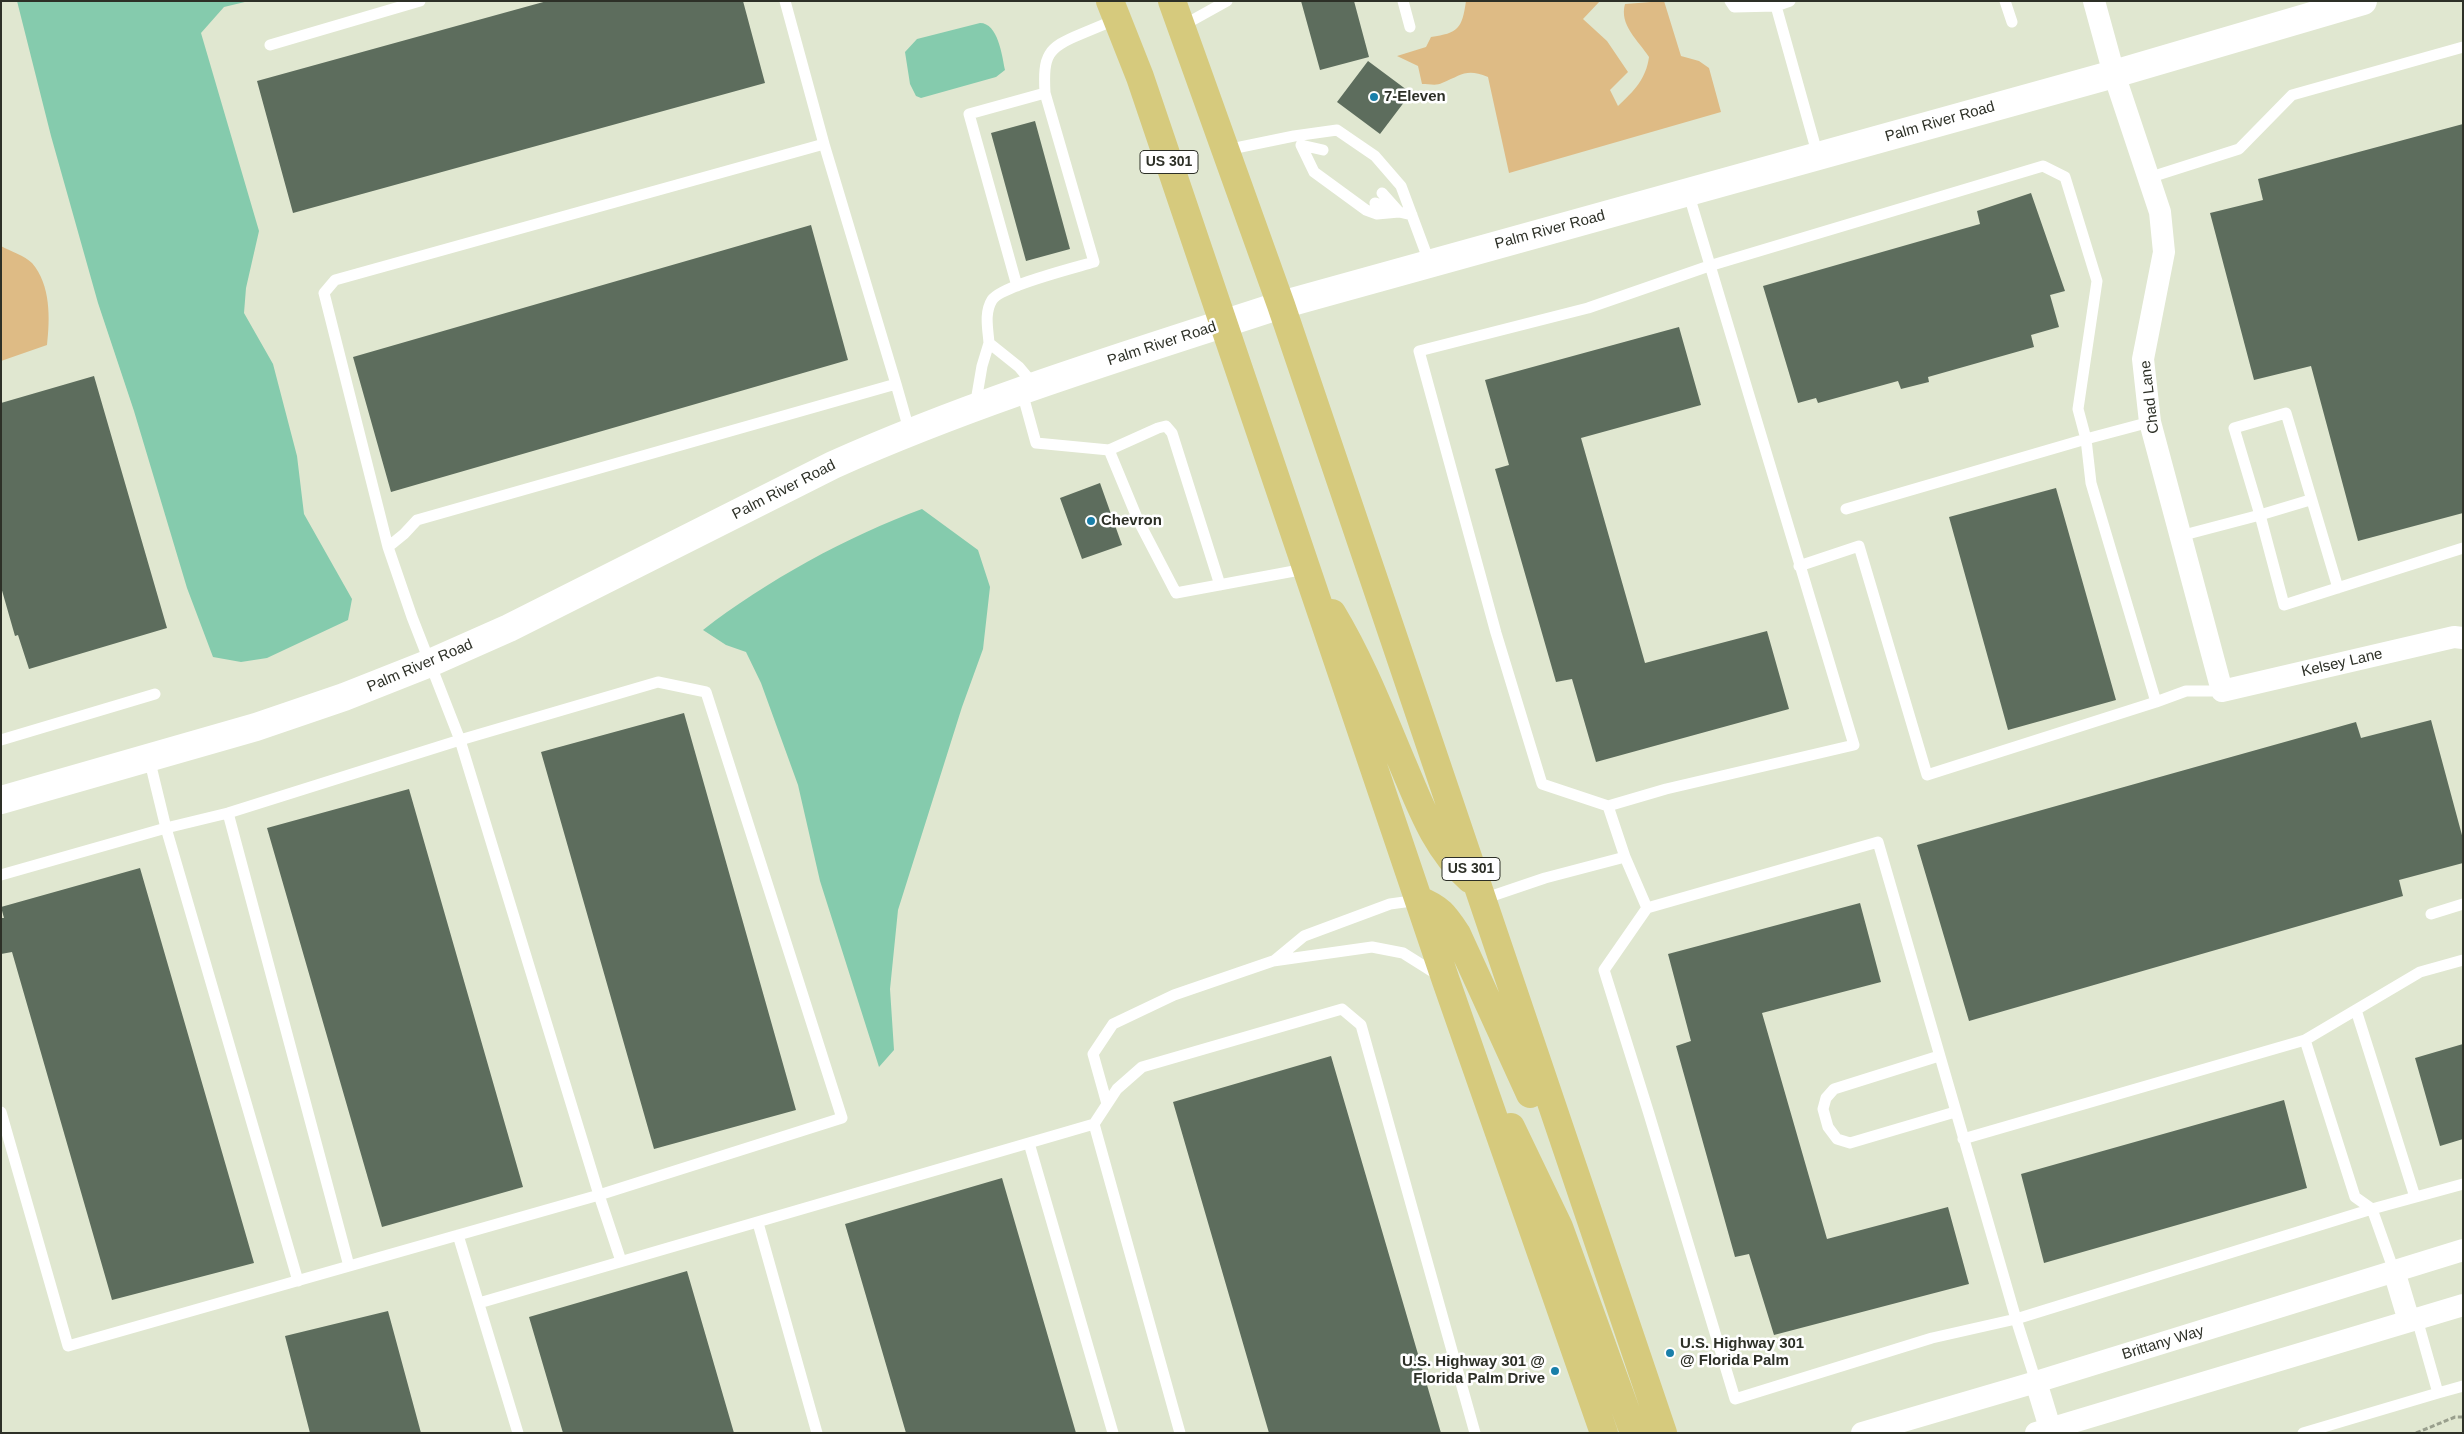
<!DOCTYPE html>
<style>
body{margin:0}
#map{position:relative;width:2464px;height:1434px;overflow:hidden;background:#e0e7d0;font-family:Helvetica,sans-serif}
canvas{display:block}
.frame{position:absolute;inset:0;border:2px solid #2d3027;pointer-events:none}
</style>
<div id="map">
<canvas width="2464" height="1434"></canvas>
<div class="frame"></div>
</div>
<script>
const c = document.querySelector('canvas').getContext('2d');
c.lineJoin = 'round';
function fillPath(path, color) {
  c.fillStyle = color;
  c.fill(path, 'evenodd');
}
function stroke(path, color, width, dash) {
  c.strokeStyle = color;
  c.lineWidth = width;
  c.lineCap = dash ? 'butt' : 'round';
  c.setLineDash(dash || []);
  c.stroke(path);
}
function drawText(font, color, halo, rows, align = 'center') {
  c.font = font + ' Helvetica,sans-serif';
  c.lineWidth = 5;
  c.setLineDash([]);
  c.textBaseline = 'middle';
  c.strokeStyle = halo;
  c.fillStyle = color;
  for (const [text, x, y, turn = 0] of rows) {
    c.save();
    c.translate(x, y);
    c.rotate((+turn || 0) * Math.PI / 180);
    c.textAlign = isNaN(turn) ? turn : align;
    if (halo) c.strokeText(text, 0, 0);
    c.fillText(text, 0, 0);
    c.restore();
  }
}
fillPath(new Path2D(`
 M1466,1H1600L1583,19L1607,41L1628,72L1610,90L1618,106C1634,91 1646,79 1649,57C1638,40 1619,25 1625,4L1664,1L1681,56L1699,61L1709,68L1721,112L1509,173L1488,77C1466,68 1462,75 1442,83C1437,86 1429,84 1422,84L1418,66L1397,56L1426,47L1431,37C1458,33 1462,29 1466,1Z
 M1,246C10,251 25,256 32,263C51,285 50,319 47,345L1,361Z`), '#debb85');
fillPath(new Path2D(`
 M17,1H249L224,7L201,33L259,231L246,288L244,313L273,364L297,456L304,514L352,599L348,620L267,658L241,662L213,657L187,588L134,411L98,303L51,136Z
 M980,23C998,23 1002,55 1005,70L996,77L921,98L916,96L910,84L905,52L917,39Z
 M922,509L978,550L990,587L983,649L962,707L898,910L890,989L894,1050L879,1067L820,881L798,785L761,683L746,652L726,645L703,630C766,581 848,536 922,509Z`), '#85cbad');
fillPath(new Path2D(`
 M547,1H743L765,83L293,213L257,81Z
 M1301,1H1354L1369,57L1320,70Z
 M1368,61L1411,93L1380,134L1337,102Z
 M1035,121L1070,249L1026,261L991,133Z
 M2463,124V513L2358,541L2311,366L2254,380L2210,213L2263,200L2258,179Z
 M2031,193L2065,291L2050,295L2059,327L2031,335L2034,347L1928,377L1929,382L1901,389L1898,381L1818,403L1816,398L1798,403L1763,286L1980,224L1977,211Z
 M811,225L848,360L391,492L353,357Z
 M1679,327L1701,405L1581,438L1645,663L1767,631L1789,709L1596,762L1572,679L1556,682L1495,469L1509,465L1485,380Z
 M94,376L167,628L29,669L18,635L15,636L1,587V403Z
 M1100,483L1122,545L1082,559L1060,498Z
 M2056,488L2116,700L2008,730L1949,517Z
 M684,713L796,1110L654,1149L541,752Z
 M2431,720L2463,839V863L2399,880L2403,896L1969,1021L1917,845L2356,722L2361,738Z
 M409,789L523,1187L382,1227L267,828Z
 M140,868L254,1263L112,1300L12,952L1,954V918H4L1,907Z
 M1860,903L1881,982L1762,1013L1827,1239L1948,1207L1969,1284L1774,1335L1749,1254L1735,1257L1676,1046L1691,1041L1668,954Z
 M2463,1044V1139L2440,1146L2415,1058Z
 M1331,1056L1441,1433H1269L1173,1102Z
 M2284,1100L2307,1188L2044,1263L2021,1174Z
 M1002,1178L1076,1433H906L845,1224Z
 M687,1271L734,1433H563L529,1317Z
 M388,1311L421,1433H310L285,1336Z`), '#5d6d5d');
stroke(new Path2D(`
 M2416,1433L2455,1417H2463`), '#999f8d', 3, [5, 2.5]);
stroke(new Path2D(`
 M1403,1L1410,27
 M1730,1L1734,7L1776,6L1818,156
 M2005,1L2012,22
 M1776,6L1790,1
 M1182,26L1227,1
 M270,45L420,1
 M1301,145L1314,172L1366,210L1377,214L1399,212L1412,215
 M1301,145L1323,150
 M1226,150L1294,136L1337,130L1375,156L1401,186L1430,264
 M2148,178L2239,149L2292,95L2463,47
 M1375,203L1399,212L1382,193
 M1017,286L969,114L1045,93
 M989,343C988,329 984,313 992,300C1001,286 1074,268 1094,262L1045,93C1043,55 1047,48 1081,34C1093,29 1105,24 1117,19
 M896,384L910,433
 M1022,392L1036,443L1109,450L1138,520L1176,593L1305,569
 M975,407L982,366L989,343L1019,367L1035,386
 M1109,450L1158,428L1166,426L1172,433L1220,585
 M2310,500L2260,515L2234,428L2286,413L2338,588
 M2180,536L2260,515L2284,605L2463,548
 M388,547L404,534L417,520L896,384L824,144
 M1799,566L1859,546L1927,775L2156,702L2091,483L2086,439L1846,509
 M2156,702L2186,691H2222
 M1,740L155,694
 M1608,806L1542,784L1496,633L1419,351L1588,308L1709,266L2043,166L2065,177L2097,281L2078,409L2086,439L2150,422
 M228,813L349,1266
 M1625,857L1647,908L1604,970L1649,1114L1735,1399L1932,1338L2016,1319L2036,1382
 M1,875L166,828L149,758
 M1483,899L1545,878L1625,857L1608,806L1666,789L1854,745L1688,192
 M1647,908L1878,842L2016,1319L2372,1209L2394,1271
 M2431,914L2463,904
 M1275,960L1304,936L1390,904L1419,900
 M2356,1010L2415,1197
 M2305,1040L2355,1197L2372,1209L2463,1184
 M1939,1056L1834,1089L1826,1098L1823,1109L1828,1127L1837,1139L1850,1143L1955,1112
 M1107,1104L1093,1054L1113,1024L1174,995L1273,961L1372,947L1403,953L1438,975
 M1,1112L68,1346L599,1195L621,1261
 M1094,1124L1117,1089L1142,1067L1342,1009L1361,1025L1475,1433
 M1963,1139L2305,1040L2420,972L2463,960
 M1029,1143L1113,1433
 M758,1223L817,1433
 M458,1235L518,1433
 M298,1281L166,828L228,813L460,740L658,682L706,692L842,1118L599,1195L460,740L412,617L388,547L324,293L335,280L824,144L785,1
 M479,1303L1094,1124L1180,1433
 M2417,1319L2438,1393L2463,1386
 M2303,1433L2438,1393`), '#fff', 11);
stroke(new Path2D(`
 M2094,1L2114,74L2160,212L2164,252L2143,359L2150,422L2222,691L2454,637L2463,638
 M2394,1271L2409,1321
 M2036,1382L2050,1428
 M1862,1433L2036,1382L2463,1250
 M2036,1433L2463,1305`), '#fff', 22);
stroke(new Path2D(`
 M1,800L256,727L344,697L430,663L509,628L833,465C978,400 1131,354 1281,305L2114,74L2363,1`), '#fff', 28);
stroke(new Path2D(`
 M1110,1L1140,77L1446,981L1604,1433
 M1172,1L1281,305L1663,1433
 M1332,613C1361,661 1381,713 1403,765C1420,805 1436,850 1470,879
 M1419,900C1440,908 1445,916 1457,934L1530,1094
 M1511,1127L1559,1227L1634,1433`), '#d6ca7d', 28);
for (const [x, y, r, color] of [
 [1374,97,5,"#197fa9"],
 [1091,521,5,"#197fa9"],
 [1670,1353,5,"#197fa9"],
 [1555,1371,5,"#197fa9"]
]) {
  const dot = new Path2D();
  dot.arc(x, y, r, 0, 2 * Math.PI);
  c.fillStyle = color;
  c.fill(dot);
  stroke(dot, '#fff', 2);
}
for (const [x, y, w] of [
 [1169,162,58],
 [1471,869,58]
]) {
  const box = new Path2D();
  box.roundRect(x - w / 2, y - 11.5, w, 23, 4);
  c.fillStyle = '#fff';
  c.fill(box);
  stroke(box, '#2d3027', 1);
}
drawText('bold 14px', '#2d3027', null, [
 ["US 301",1169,162],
 ["US 301",1471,869]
]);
drawText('bold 15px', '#2d3027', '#fff', [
 ["7-Eleven",1384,97],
 ["Chevron",1101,521],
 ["U.S. Highway 301",1680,1344],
 ["@ Florida Palm",1680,1361],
 ["U.S. Highway 301 @",1545,1362,"right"],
 ["Florida Palm Drive",1545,1379,"right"]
], 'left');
drawText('15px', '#2d3027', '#fff', [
 ["Palm River Road",1940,122,-16],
 ["Palm River Road",1550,230,-15],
 ["Palm River Road",1162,344,-18],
 ["Chad Lane",2150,397,-97],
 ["Palm River Road",784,490,-27],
 ["Kelsey Lane",2342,663,-13],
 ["Palm River Road",420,666,-23],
 ["Brittany Way",2163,1343,-17]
]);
</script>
